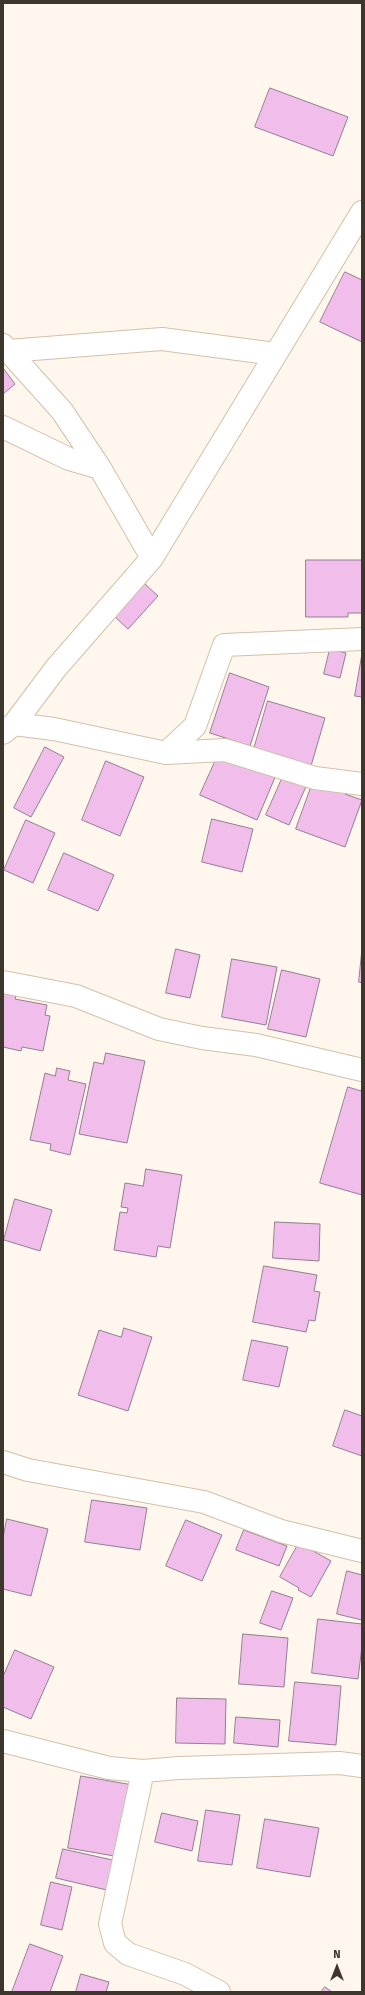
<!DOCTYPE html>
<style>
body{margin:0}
#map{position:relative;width:365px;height:1995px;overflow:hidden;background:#fff7ed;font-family:"Fira Sans",sans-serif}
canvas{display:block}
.frame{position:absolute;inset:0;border:4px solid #3d362c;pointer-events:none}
.north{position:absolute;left:317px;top:1947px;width:40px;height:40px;-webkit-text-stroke:3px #fff7ed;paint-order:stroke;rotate:0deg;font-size:11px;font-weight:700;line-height:16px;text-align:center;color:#3d362c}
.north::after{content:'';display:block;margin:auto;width:14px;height:18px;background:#3d362c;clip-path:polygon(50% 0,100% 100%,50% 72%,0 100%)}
</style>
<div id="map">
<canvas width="365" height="1995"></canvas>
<div class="frame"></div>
<div class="north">N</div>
</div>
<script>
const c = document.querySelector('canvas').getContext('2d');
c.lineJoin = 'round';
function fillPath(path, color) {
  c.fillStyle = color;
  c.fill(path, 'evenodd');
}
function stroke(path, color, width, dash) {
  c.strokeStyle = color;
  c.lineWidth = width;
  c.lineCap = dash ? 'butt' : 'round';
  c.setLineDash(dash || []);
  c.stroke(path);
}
const building = new Path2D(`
 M270,88L348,117L333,156L255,127Z
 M345,272L362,280V342L320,322Z
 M3,368L15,384L3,394Z
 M306,560H362V613H348V617H306Z
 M145,584L158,596L128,629L114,616Z
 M330,649L346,653L340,678L324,674Z
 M362,654V697L355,696Z
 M230,673L269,687L250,746L210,733Z
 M268,701L325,718L311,766L254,749Z
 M45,747L64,757L31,817L14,808Z
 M220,751L276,775L257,820L200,795Z
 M106,761L144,777L120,836L82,820Z
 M285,772L308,782L289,825L266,815Z
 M313,782L347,789L345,794L362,800L345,847L296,829Z
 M212,819L253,829L242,872L202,862Z
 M26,820L55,833L33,883L4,870Z
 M64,853L114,875L98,911L48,890Z
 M176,949L200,955L190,998L166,993Z
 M362,949V983L359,982Z
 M232,959L277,967L266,1025L222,1017Z
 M282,970L320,979L306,1037L268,1029Z
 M3,990L17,992L15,999L47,1005L45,1015L50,1016L43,1051L22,1047L21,1051L3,1047Z
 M106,1053L145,1061L127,1143L79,1134L94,1062L103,1064Z
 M57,1068L70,1071L68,1080L86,1084L70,1155L50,1150L51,1144L30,1140L45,1073L55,1076Z
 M348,1087L361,1091L362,1087V1195L320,1183Z
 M146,1169L182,1175L170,1248L158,1246L156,1257L114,1250L120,1212L127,1213L128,1208L121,1207L125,1183L143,1186Z
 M15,1199L52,1210L40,1251L4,1240Z
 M275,1222L320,1224L319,1261L273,1258Z
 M264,1266L317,1275L314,1291L320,1292L315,1321L309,1320L306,1332L253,1322Z
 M124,1328L152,1337L128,1411L78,1395L99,1330L121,1337Z
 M252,1340L288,1347L279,1387L243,1380Z
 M345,1410L362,1416V1456L333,1446Z
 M92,1500L147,1508L140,1550L85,1542Z
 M7,1519L48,1529L31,1596L3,1589V1538Z
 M186,1520L222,1535L202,1581L166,1566Z
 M244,1530L287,1546L279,1566L236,1550Z
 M299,1543L331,1561L311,1597L298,1590L299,1588L280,1577Z
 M347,1571L362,1575V1620L337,1614Z
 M272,1591L293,1598L281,1630L260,1623Z
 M318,1619L362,1624V1646L358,1679L312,1673Z
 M243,1634L288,1638L284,1687L239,1684Z
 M15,1650L54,1667L31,1719L3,1707V1677Z
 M295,1682L341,1686L336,1745L289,1741Z
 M177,1698L226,1699L225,1744L176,1743Z
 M236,1717L280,1720L278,1747L234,1743Z
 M81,1776L133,1785L120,1857L68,1848Z
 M206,1810L240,1815L232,1865L198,1861Z
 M162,1813L198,1821L192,1851L155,1842Z
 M265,1819L319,1828L310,1877L257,1868Z
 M63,1849L117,1861L111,1891L56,1878Z
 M51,1882L72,1887L62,1930L41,1925Z
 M30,1944L63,1956L50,1992H12Z
 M81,1974L109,1982L106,1992H76Z
 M325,1987L332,1992H321Z`);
fillPath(building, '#f1bdeb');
stroke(building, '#937e90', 1);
const minor = new Path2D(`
 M3,345L62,411L100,468
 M8,351L162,339L275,354
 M3,427L69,459L100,468L152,558L56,668L14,724L3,733
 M152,558L362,212
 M14,724L54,729L166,753L225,750L315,778L362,784
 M166,753L195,726L224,645L362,639
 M3,982L76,996L159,1029L202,1038L256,1045L362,1070
 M3,1462L28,1470L204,1502L281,1531L362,1551
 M3,1741L109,1768L143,1771L179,1768L339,1763L362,1766
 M143,1771L110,1924L115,1943L128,1954L185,1974L219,1992`);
stroke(minor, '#d3c0a9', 24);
stroke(minor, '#fff', 22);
</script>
